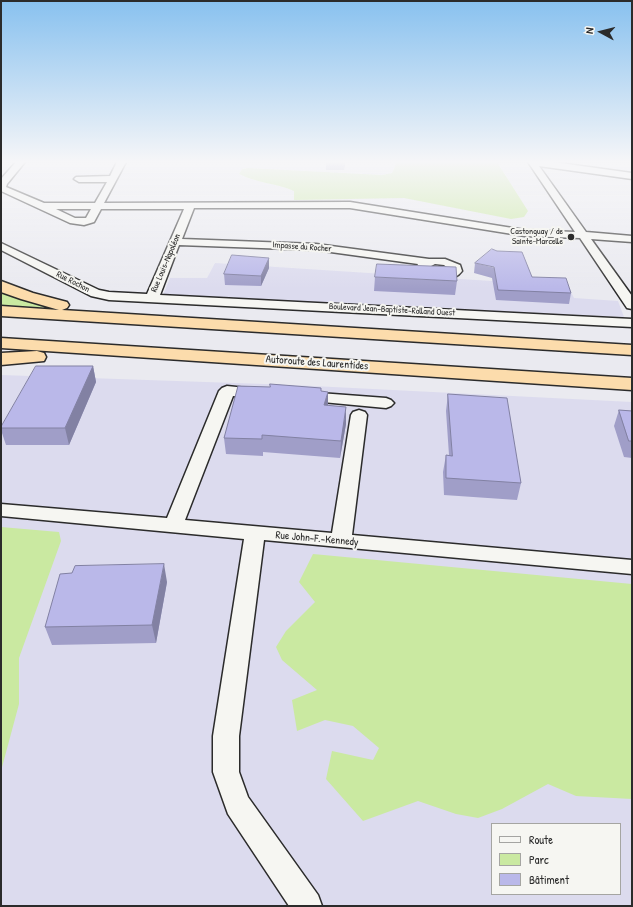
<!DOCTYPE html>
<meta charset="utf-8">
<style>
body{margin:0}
#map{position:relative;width:633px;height:907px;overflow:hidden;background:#eaeaf0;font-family:"Patrick Hand",sans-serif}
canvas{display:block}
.frame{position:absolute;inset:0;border:2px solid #2b2b2b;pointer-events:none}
.legend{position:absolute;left:491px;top:823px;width:130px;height:72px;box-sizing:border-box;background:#f6f6f2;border:1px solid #a5a5a2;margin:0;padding:5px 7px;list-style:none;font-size:12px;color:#2b2b2b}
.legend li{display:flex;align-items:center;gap:8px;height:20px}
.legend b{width:20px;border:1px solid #a5a5a2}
.north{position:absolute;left:581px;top:12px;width:40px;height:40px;-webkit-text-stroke:3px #f6f6f2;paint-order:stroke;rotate:277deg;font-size:11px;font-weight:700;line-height:16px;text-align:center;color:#2b2b2b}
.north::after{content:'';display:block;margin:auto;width:14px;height:18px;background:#2b2b2b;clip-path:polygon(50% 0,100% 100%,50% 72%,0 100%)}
</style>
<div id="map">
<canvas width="633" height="907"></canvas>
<div class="frame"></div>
<ul class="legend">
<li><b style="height:5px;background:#f6f6f2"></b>Route</li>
<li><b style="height:11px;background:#cae9a1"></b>Parc</li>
<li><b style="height:11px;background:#bab8e9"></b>Bâtiment</li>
</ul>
<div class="north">N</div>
</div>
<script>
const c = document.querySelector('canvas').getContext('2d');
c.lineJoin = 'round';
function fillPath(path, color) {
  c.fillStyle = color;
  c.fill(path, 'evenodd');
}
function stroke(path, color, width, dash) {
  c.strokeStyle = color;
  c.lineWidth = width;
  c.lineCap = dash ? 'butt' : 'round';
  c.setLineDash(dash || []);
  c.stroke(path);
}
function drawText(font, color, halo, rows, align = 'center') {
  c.font = font + ' "Patrick Hand",sans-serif';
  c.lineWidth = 4;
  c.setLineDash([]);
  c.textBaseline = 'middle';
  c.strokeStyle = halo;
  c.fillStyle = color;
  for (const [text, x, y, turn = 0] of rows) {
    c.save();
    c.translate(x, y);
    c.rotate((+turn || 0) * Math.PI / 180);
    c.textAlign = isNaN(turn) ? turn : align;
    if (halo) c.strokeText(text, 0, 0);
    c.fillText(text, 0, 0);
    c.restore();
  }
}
fillPath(new Path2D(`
 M215,263L553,285L569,288L574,298L618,301L624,317L163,295L170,278H207Z
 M1,375L293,385L632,402V906H1ZM492,824H620V894H492Z`), '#dcdbee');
fillPath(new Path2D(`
 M391,162H497L528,211L524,217L511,219L404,198L294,200V191C276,183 256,183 239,174L242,169L248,168L382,175L392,173L396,164Z
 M1,291L49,306L66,309L1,305Z
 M1,527L59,532L61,541L19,658V704L1,771Z
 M313,554L632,584V799L576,796L548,784L502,809L478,818L456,814L418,801L363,821L326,779L332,751L373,760L379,748L353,726L325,720L297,731L292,700L317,690L282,660L276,647L286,631L315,602L299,582Z`), '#cae9a1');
const minor = new Path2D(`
 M16,162H25L7,184L6,187L44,203H95L107,182H79L74,179L76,177L110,176L117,162H126L104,203L350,202L525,230L575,232L528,162H553L632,173V179L539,166L586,232L632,236V242L591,239L632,296V309L627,308L580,238L525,236L350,208H194L182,239L316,244L429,259H445L460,265L462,271C453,284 432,279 420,273L417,266L418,264L316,250L179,245L160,295L632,319V327L109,300L91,296L1,250V243L99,290L109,292L147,294L184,209H101L94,222L84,225L70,223L1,191V179ZM56,209H91L86,218H75ZM435,264L444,265L450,270L440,272L429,269V267Z
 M227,386L265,390L268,393L265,396L260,398L233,396L185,520L332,533L351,415L353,412L359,410L365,412L367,415L352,535L632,560V574L264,540L239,736V772L248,797L318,895L322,906H289L228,814L213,772V736L244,539L1,516V504L167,518L219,391L222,388Z
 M306,392L386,398L391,400L394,403L391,406L386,408L301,400L298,397L301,394Z`);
const highway = new Path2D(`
 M1,281L33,293L67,302L69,305L67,308L62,310L632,345V355L1,316V306L59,310L21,299L1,292Z
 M1,338L632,378V390L1,348Z
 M37,351L44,353L46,357L44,361L1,365V353Z`);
stroke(minor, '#2b2b2b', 3);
stroke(highway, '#2b2b2b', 3);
fillPath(minor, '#f6f6f2');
fillPath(highway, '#fcdcac');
fillPath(new Path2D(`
 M326,162H345L344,170H326Z
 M269,258V268L261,286L225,285L224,274Z
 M475,263L532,277L571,293L569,304L496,300L492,278L474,273Z
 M375,277L457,281L455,295L374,291Z
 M93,366L96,382L69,445H6L1,430V427Z
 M270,387L321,388V391L328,406L346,424L340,458L263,452V456L226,454L224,438Z
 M448,394L521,483L517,500L444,495L443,472L446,455H449L446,411Z
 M619,410L632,411V458L624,457L614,426Z
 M167,582L156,643L52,645L45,627Z`), '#a09ec8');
fillPath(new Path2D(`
 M344,162H345L344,170Z
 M269,258V268L261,286V276Z
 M93,366L96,382L69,445L65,428Z
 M328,392V408L324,405Z
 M346,407V424L340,458L341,441Z
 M164,564L167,582L156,643L152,625Z`), '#8281a3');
const building = new Path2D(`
 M492,249L497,251L522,252L532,277L566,278L571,293L498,290L494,267L475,263Z
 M232,255L269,258L261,276L224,274Z
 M377,264L456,267L457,281L375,277Z
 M36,366H93L65,428H1V427Z
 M270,384L321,388V391L328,392L324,405L346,407L341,441L262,435V439L224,438L238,386L270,387Z
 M448,394L507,398L521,483L446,478V455L452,456Z
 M619,410L632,411V441H629Z
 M164,564L152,625L45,627L60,574L72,573L75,566Z`);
fillPath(building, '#bab8e9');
stroke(building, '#8281a3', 1);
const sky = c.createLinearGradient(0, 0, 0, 289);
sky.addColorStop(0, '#88c1ef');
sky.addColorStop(0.56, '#f6f6f8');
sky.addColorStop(1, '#f6f6f800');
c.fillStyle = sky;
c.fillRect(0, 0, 633, 289);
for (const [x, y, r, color] of [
 [571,237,4,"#2b2b2b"]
]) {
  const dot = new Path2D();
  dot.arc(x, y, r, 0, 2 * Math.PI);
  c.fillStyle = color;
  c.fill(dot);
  stroke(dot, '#f6f6f2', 1.5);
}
drawText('9px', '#2b2b2b', '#f6f6f2', [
 ["Castonguay / de",563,232],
 ["Sainte-Marcelle",563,242]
], 'right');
drawText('9px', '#2b2b2b', '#f6f6f2', [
 ["Impasse du Rocher",302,247,4],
 ["Rue Louis-Napoléon",166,263,-67],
 ["Rue Rochon",73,282,27],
 ["Boulevard Jean-Baptiste-Rolland Ouest",392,310,3]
]);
drawText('11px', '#2b2b2b', '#f6f6f2', [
 ["Autoroute des Laurentides",317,363,4],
 ["Rue John-F.-Kennedy",317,539,5]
]);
</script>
